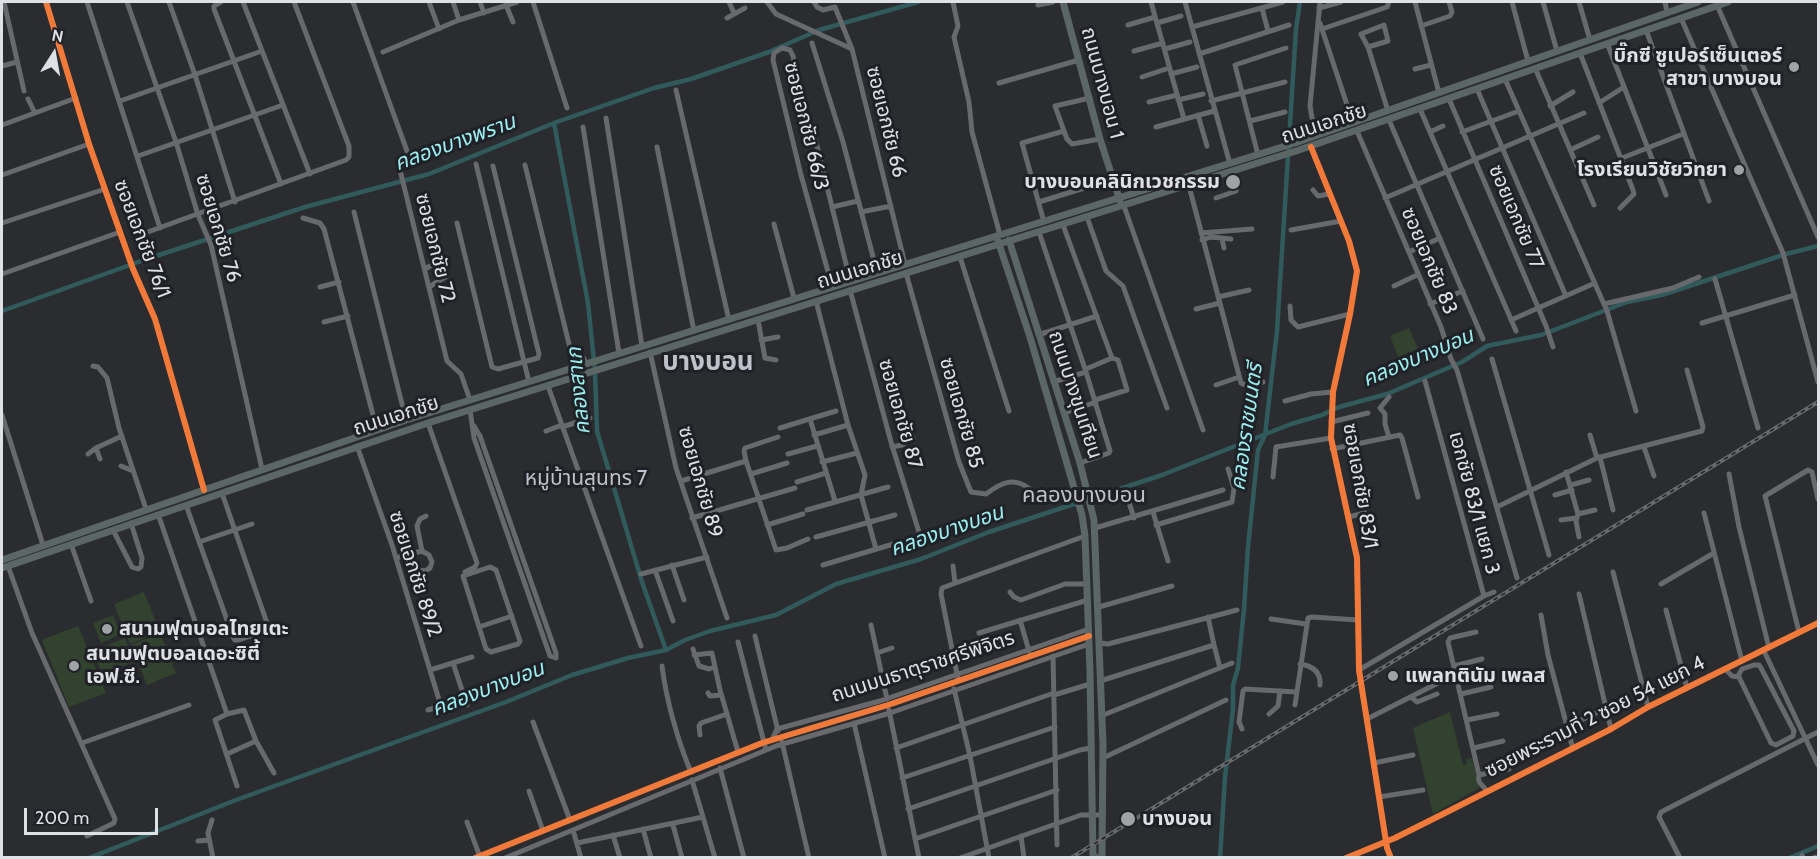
<!DOCTYPE html>
<meta charset="utf-8">
<style>
body{margin:0}
#map{position:relative;width:1820px;height:859px;overflow:hidden;background:#2b2c2f;font-family:Cabin,sans-serif}
canvas{display:block}
.frame{position:absolute;inset:0;border:3px solid #e0e1e6;pointer-events:none}
.north{position:absolute;left:24px;top:24px;width:60px;height:60px;-webkit-text-stroke:4px #1f2127;paint-order:stroke;rotate:11deg;font-size:16px;font-weight:700;line-height:24px;text-align:center;color:#e0e1e6}
.north::after{content:'';display:block;margin:auto;width:21px;height:27px;background:#e0e1e6;clip-path:polygon(50% 0,100% 100%,50% 72%,0 100%)}
.scale{position:absolute;left:24px;top:808px;width:134px;height:27px;box-sizing:border-box;border:3px solid #e0e1e6;border-top:0;padding-left:8px;font-size:18px;line-height:21px;white-space:nowrap;color:#e0e1e6;-webkit-text-stroke:4px #1f2127;paint-order:stroke}
</style>
<div id="map">
<canvas width="1820" height="859"></canvas>
<div class="frame"></div>
<div class="north">N</div>
<div class="scale">200 m</div>
</div>
<script>
const c = document.querySelector('canvas').getContext('2d');
c.lineJoin = 'round';
function fillPath(path, color) {
  c.fillStyle = color;
  c.fill(path, 'evenodd');
}
function stroke(path, color, width, dash) {
  c.strokeStyle = color;
  c.lineWidth = width;
  c.lineCap = dash ? 'butt' : 'round';
  c.setLineDash(dash || []);
  c.stroke(path);
}
function drawText(font, color, halo, rows, align = 'center') {
  c.font = font + ' Cabin,"Noto Sans Thai",sans-serif';
  c.lineWidth = 6;
  c.setLineDash([]);
  c.textBaseline = 'middle';
  c.strokeStyle = halo;
  c.fillStyle = color;
  for (const [text, x, y, turn = 0] of rows) {
    c.save();
    c.translate(x, y);
    c.rotate((+turn || 0) * Math.PI / 180);
    c.textAlign = isNaN(turn) ? turn : align;
    if (halo) c.strokeText(text, 0, 0);
    c.fillText(text, 0, 0);
    c.restore();
  }
}
fillPath(new Path2D(`
 M1409,328L1418,349L1398,357L1390,336Z
 M144,592L160,632L130,644L114,604Z
 M113,615L121,634L101,643L93,623Z
 M78,626L106,693L69,707L42,640Z
 M160,633L176,673L147,685L131,645Z
 M125,638L134,662L102,674L93,651Z
 M1450,712L1463,765L1467,764L1466,759L1472,758L1479,788L1433,814L1413,728Z`), '#31422e');
stroke(new Path2D(`
 M554,123L588,303L595,371L597,431L642,582L666,650
 M2,311L141,261L305,207L429,174L554,123L654,88L691,79L769,52L819,30L918,2
 M89,858L236,800L506,702L572,675L628,658L666,650L685,640L710,631L776,615L836,584L921,559L989,532L1162,475L1291,424L1322,415L1339,407L1387,394L1462,362L1487,346L1541,335L1627,302L1662,295L1786,254L1818,246
 M1220,858L1225,777L1233,709V685L1238,668L1244,609L1248,547L1258,450L1265,435L1277,331L1296,29L1300,2
 M1789,858L1818,846`), '#305a5b', 4.5);
stroke(new Path2D(`
 M4,2L24,91
 M46,2L89,144L133,269L155,319L204,490
 M87,2L160,228
 M127,2L176,142L198,215L211,245L262,469
 M169,2L195,75L235,202
 M221,2L214,6V9L281,184
 M243,2L310,174
 M353,2L407,151V155L399,161L400,170L447,361L461,374L470,400
 M429,2L439,29
 M453,2L459,20
 M480,2L484,13
 M533,2L567,108
 M729,2L734,13
 M767,2L776,14L852,49L905,264
 M814,2L817,7L823,10L835,7
 M953,2L958,26L954,37L969,102L972,132L1000,235
 M1151,2L1184,119
 M1185,2L1230,164
 M1415,2L1439,93
 M1512,2L1528,61
 M1543,2L1557,51
 M1579,2L1590,40
 M1665,2L1667,12
 M506,5L513,22
 M1038,5L1053,2
 M1717,5L1818,237
 M835,7L852,49
 M1262,8L1268,31
 M1319,8L1341,2
 M727,18L745,8
 M1681,18L1783,253L1818,382
 M1157,23L1181,16
 M1320,23L1353,123
 M1128,25L1155,17
 M1421,26L1450,16L1452,12L1449,2
 M1192,27L1283,2
 M1322,29L1387,7L1389,2
 M1646,30L1709,201
 M812,43L843,142L877,272
 M1607,43L1666,195
 M1368,47L1388,41L1384,25L1361,34L1368,47L1388,111
 M1165,49L1190,42
 M1134,51L1163,43
 M383,52L459,20L517,2
 M1580,53L1633,190L1634,194L1620,208
 M1199,54L1289,25
 M2,66L17,62
 M1535,68L1594,205
 M1415,69L1431,65
 M1171,74L1197,67
 M1142,77L1169,68
 M1505,79L1607,311L1636,411
 M999,83L1079,60
 M1477,89L1566,296
 M676,90L729,320
 M28,99L35,113
 M1449,99L1546,326L1553,347
 M1178,100L1203,94
 M120,101L262,51
 M1211,101L1285,82
 M1149,102L1177,95
 M1599,103L1624,87
 M1550,106L1573,92
 M1420,109L1516,331
 M805,113L793,56L790,50L782,48L774,53L773,60L801,175L832,286
 M1198,115L1207,146
 M606,118L642,346
 M1389,120L1483,339
 M1250,121L1285,112
 M2,125L76,98
 M583,127L619,353
 M1156,127L1214,111
 M1064,131L1067,139L1072,144L1100,139
 M1357,131L1441,327L1451,359L1457,370L1517,578
 M1430,132L1443,126
 M1462,132L1519,111
 M1319,135L1312,118L1310,106L1320,2
 M815,138L850,280
 M657,147L694,331
 M1311,147L1349,241L1357,271L1350,314L1333,392L1331,438L1357,558L1359,670L1387,848L1391,858
 M1570,150L1598,137
 M1258,155L1235,65L1286,48
 M138,156L283,105
 M1622,158L1683,134
 M476,164L529,382
 M525,165L572,356L583,357L586,363
 M2,175L89,144
 M1581,175L1602,166
 M1189,186L1241,383L1245,385L1263,382
 M1313,190L1318,196L1329,194
 M1216,198L1236,191L1233,172
 M1385,198L1584,113
 M1039,202L1110,180
 M1124,206L1203,430
 M832,207L858,201
 M354,212L406,420
 M861,212L891,206
 M1087,217L1106,271L1123,286L1167,408
 M303,218L320,223L324,229L377,430
 M1044,222L1022,143L1064,131L1055,106L1090,98
 M2,223L105,189
 M457,223L492,367L498,369L538,358L539,354L493,166
 M774,224L794,298
 M1063,225L1112,358L1118,360L1127,390L1095,400
 M1291,230L1341,221
 M1039,232L1086,372L1110,451L1109,453L1080,463
 M145,233L346,160L349,157V146L294,2
 M1201,233L1252,229
 M1222,239L1224,248
 M1202,240L1211,237L1231,239
 M1409,252L1440,238
 M960,257L1009,411
 M425,269L440,260
 M906,273L959,462L971,492L986,494C1002,482 1016,475 1033,492
 M2,274L120,232
 M1715,279L1758,428
 M1394,286L1417,275
 M320,287L339,282
 M429,287L447,276
 M850,290L891,442L923,545
 M1218,297L1249,290
 M816,301L848,425L865,475L861,495L876,549
 M1430,304L1463,291
 M1604,304L1673,288L1699,277
 M1290,306L1291,320L1298,327L1350,314
 M1196,309L1220,303
 M758,320L765,358L776,360
 M1511,320L1595,283
 M324,322L348,316
 M1702,323L1795,295
 M1038,335L1097,316
 M761,340L778,337
 M650,352L676,468L727,618
 M1492,359L1549,555
 M93,366L98,367L107,378L119,428L146,509
 M1086,369L1112,358
 M1425,381L1484,596
 M1053,382L1086,372
 M1216,385L1239,377
 M548,386L641,646
 M1389,397L1380,408L1385,414V424L1389,437
 M1285,401L1311,394L1333,392
 M470,410L474,438L550,656L556,658V653L480,436L474,426
 M1064,413L1096,402
 M2,415L43,545
 M810,419L835,501
 M1331,422L1368,413
 M428,423L477,563L475,567L465,572
 M562,427L590,418
 M780,428L836,411
 M546,431L562,425
 M814,435L848,425
 M1590,435L1597,458
 M778,437L745,448L744,451L746,461L776,550L787,548L808,539
 M357,446L392,545L443,713
 M892,447L902,445L913,438
 M1644,447L1654,476
 M96,448L100,459
 M1332,449L1400,435L1402,438L1418,497
 M88,454L96,448L122,436
 M788,454L817,446
 M1600,457L1613,510
 M822,462L857,453
 M121,466L133,471
 M1566,472L1578,514
 M751,474L787,463
 M1729,474L1739,527L1769,648
 M1273,477L1276,447L1331,438
 M681,481L746,461
 M797,482L826,473
 M1571,485L1589,480
 M1125,490L1134,518
 M1555,495L1572,490
 M186,505L233,637L235,640H239L267,630L268,626L222,493
 M1497,507L1597,458L1702,431L1703,427L1687,370
 M807,510L888,487
 M1153,512L1168,561
 M1704,513L1742,661
 M158,514L227,714
 M1348,517L1365,513
 M692,518L795,488
 M1561,520L1576,518
 M767,525L803,514
 M1156,525L1232,502L1234,488L1228,469
 M1095,528L1223,490
 M113,530L132,567L138,569L141,567L142,558L131,523
 M816,537L895,515
 M1579,537L1576,521L1578,514L1595,510
 M199,542L252,524
 M71,544L91,601
 M411,554L419,570L425,571L430,568L432,562L429,555L422,551L417,526L420,519L426,516
 M396,558L422,551
 M672,565L684,600
 M823,565L900,542
 M8,566L32,633L115,819L114,823L87,836
 M953,566L955,583
 M490,567L496,570L520,641L518,644L491,652L486,649L463,576Z
 M655,570L673,621
 M1613,572L1648,707
 M641,574L707,557
 M1661,584L1714,553
 M1010,592L1014,597L1021,600L1065,584H1086
 M1579,594L1611,729
 M1099,607L1172,586
 M1666,610L1687,688
 M1541,615L1548,655L1573,749
 M1208,617L1214,645
 M1271,619L1306,624
 M1020,620L1029,651
 M871,625L887,699
 M479,627L512,616
 M1476,632L1450,638L1448,642L1479,775C1477,784 1483,785 1487,791
 M1799,632L1765,496L1808,470L1812,472L1818,499
 M979,633L1088,600
 M755,636L778,731
 M738,642L766,750
 M1100,643L1108,644L1237,610
 M693,649L699,666L709,669L715,667
 M1764,651L1818,765
 M877,653L892,648
 M694,655L712,653L720,690L738,752
 M1053,656L1057,845
 M453,663L467,705
 M1300,664C1313,666 1321,672 1320,685
 M1754,665H1759L1761,668L1794,731L1793,736L1776,745L1771,743L1739,677V674L1742,669Z
 M662,666C666,699 678,742 691,772
 M1454,666L1482,659
 M1725,669L1732,676L1739,677
 M430,670L472,657
 M1359,670L1484,596L1494,592
 M958,679L941,594L942,588L1085,536
 M1100,681L1214,645L1220,668
 M954,689L970,756L989,858
 M708,693L710,696L721,695
 M1461,694L1491,687
 M1054,695L1090,684
 M1411,697L1417,702L1437,694
 M1295,705L1308,618L1312,617L1358,620
 M428,710L441,706
 M889,710L919,858
 M1269,714L1278,706L1280,691
 M1101,716L1232,663
 M1367,719L1438,683
 M1467,720L1497,714
 M533,722L570,820
 M854,723L885,858
 M1567,727L1606,708
 M1242,729L1239,722L1243,691L1245,689L1296,692
 M700,735L699,726L701,723L727,714
 M772,740L777,729L880,701L1089,629
 M256,741L274,773
 M782,742L809,858
 M82,743L189,705
 M896,748L1054,693
 M1474,748L1503,741
 M227,754L256,741L244,710L227,714L215,720L237,786
 M1103,758L1226,700
 M1374,763L1413,755
 M720,768L744,858
 M1479,775L1509,769
 M902,778L1055,727
 M529,791L543,831
 M1379,797L1423,790
 M908,809L1080,750L1091,748
 M703,817L715,858
 M212,820L208,833L213,858
 M467,822L480,857
 M673,825L682,858
 M643,829L651,858
 M573,830L581,858
 M613,835L620,858
 M1021,836L1024,858
 M915,839L1057,790
 M198,841L209,840
 M577,843L703,817L692,780
 M1802,855L1803,858
 M1815,857V858
 M475,858L762,743L888,705L1089,636
 M505,858L776,746L890,713L1089,644
 M960,858L1081,815H1102
 M1346,858L1395,838L1439,816L1611,729L1648,707L1818,623
 M1680,858L1659,817L1661,812L1818,732`), '#68696c', 5);
stroke(new Path2D(`
 M1063,2L1100,139L1120,201
 M1009,240L1080,463L1094,520L1103,744L1102,858
 M998,241L1030,337L1082,515L1085,536L1090,671L1093,858L1102,857
 M2,560L406,420L1295,143L1698,2
 M2,568L428,423L1296,151L1728,2`), '#5b6765', 7);
const rail = new Path2D(`
 M1071,858L1818,402`);
stroke(rail, '#68696b', 4);
stroke(rail, '#1f2127', 1.5, [4.5]);
stroke(new Path2D(`
 M46,2L89,144L133,269L155,319L204,490
 M1311,147L1349,241L1357,271L1350,314L1333,392L1331,438L1357,558L1359,670L1387,848L1391,858
 M475,858L762,743L888,705L1089,636
 M1346,858L1395,838L1439,816L1611,729L1648,707L1818,623`), '#f17a3a', 6);
for (const [x, y, r, color] of [
 [1794,67,6,"#a1a2a6"],
 [1739,170,6,"#a1a2a6"],
 [1233,182,8,"#a1a2a6"],
 [107,629,6,"#a1a2a6"],
 [74,666,6,"#a1a2a6"],
 [1393,676,6,"#a1a2a6"],
 [1128,819,8,"#a1a2a6"]
]) {
  const dot = new Path2D();
  dot.arc(x, y, r, 0, 2 * Math.PI);
  c.fillStyle = color;
  c.fill(dot);
  stroke(dot, '#1f2127', 2);
}
drawText('bold 20px', '#e0e1e6', '#1f2127', [
 ["บิ๊กซี ซูเปอร์เซ็นเตอร์",1782,56,"right"],
 ["สาขา บางบอน",1782,79,"right"],
 ["โรงเรียนวิชัยวิทยา",1727,170,"right"],
 ["บางบอนคลินิกเวชกรรม",1220,182,"right"],
 ["สนามฟุตบอลไทยเตะ",119,629],
 ["สนามฟุตบอลเดอะซิตี้",86,654],
 ["เอฟ.ซี.",86,677],
 ["แพลทตินัม เพลส",1405,676],
 ["บางบอน",1142,819]
], 'left');
drawText('20px', '#e0e1e6', '#1f2127', [
 ["ถนนบางบอน 1",1102,83,75],
 ["ซอยเอกชัย 66",886,122,76],
 ["ถนนเอกชัย",1324,124,-18],
 ["ซอยเอกชัย 66/3",806,126,76],
 ["ซอยเอกชัย 77",1516,217,67],
 ["ซอยเอกชัย 76",218,228,73],
 ["ซอยเอกชัย 76/1",142,239,69],
 ["ซอยเอกชัย 72",435,248,76],
 ["ซอยเอกชัย 83",1429,261,67],
 ["ถนนเอกชัย",860,270,-17],
 ["ถนนบางขุนเทียน",1075,395,72],
 ["ซอยเอกชัย 85",961,413,74],
 ["ซอยเอกชัย 87",900,414,74],
 ["ถนนเอกชัย",396,416,-18],
 ["ซอยเอกชัย 89",700,482,74],
 ["ซอยเอกชัย 83/1",1360,486,80],
 ["เอกชัย 83/1 แยก 3",1474,503,75],
 ["ซอยเอกชัย 89/2",415,574,72],
 ["ถนนมนธาตุราชศรีพิจิตร",923,667,-18],
 ["ซอยพระรามที่ 2 ซอย 54 แยก 4",1595,717,-27]
]);
drawText('italic 21px', '#9beeef', '#1f2127', [
 ["คลองบางพราน",455,143,-20],
 ["คลองบางบอน",1418,358,-23],
 ["คลองสาเก",579,391,-96],
 ["คลองราชมนตรี",1247,427,-82],
 ["คลองบางบอน",947,531,-19],
 ["คลองบางบอน",488,689,-21]
]);
drawText('21px', '#bfc2ca', '#1f2127', [
 ["หมู่บ้านสุนทร 7",586,479]
]);
drawText('22px', '#bfc2ca', '#1f2127', [
 ["คลองบางบอน",1084,496]
]);
drawText('bold 26px', '#bfc2ca', '#1f2127', [
 ["บางบอน",708,362]
]);
</script>
